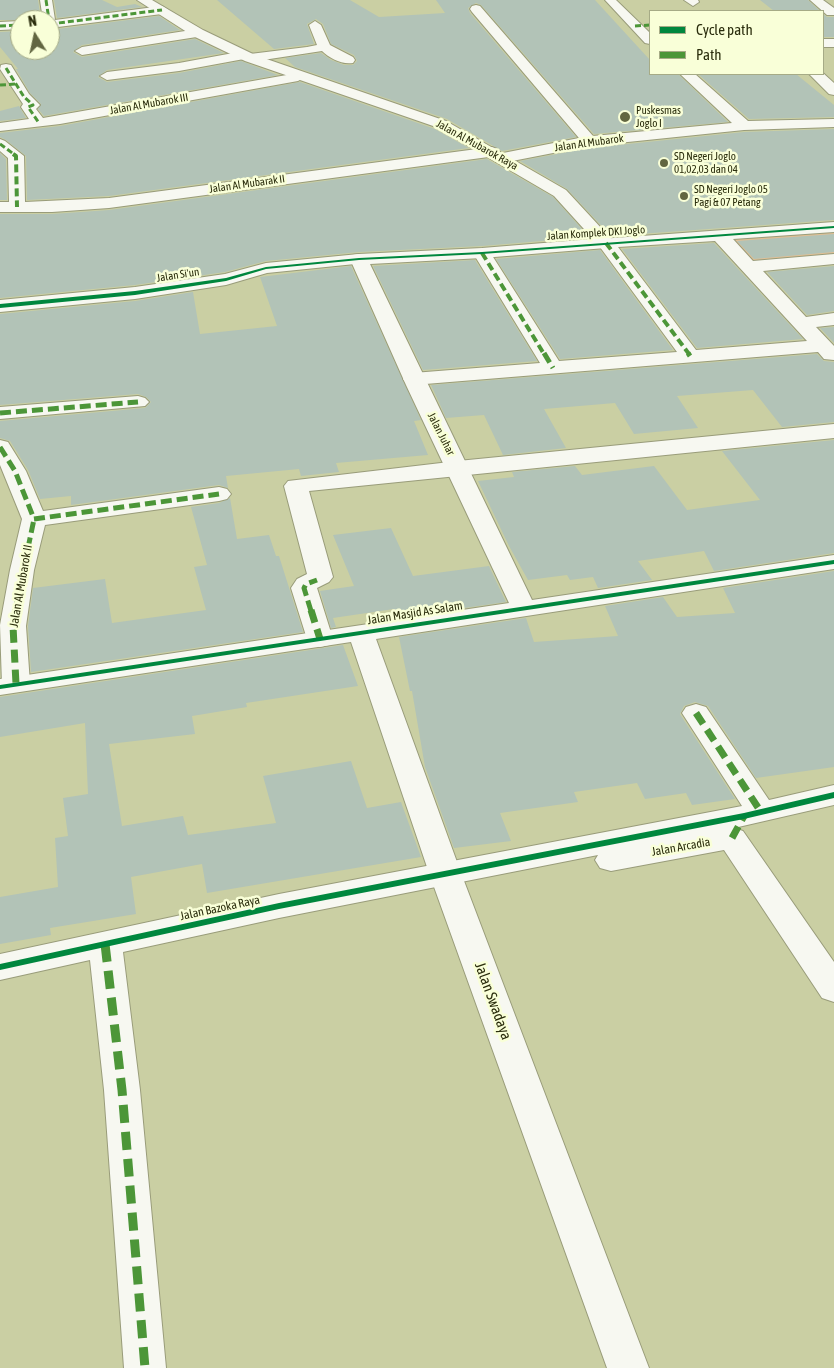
<!DOCTYPE html>
<style>
body{margin:0}
#map{position:relative;width:834px;height:1368px;overflow:hidden;background:#cacfa3;font-family:"Asap Condensed",sans-serif}
canvas{display:block}
.legend{position:absolute;left:649px;top:10px;width:175px;height:65px;box-sizing:border-box;background:#f9ffd8;border:1px solid #a6ab86;margin:0;padding:6px 9px;list-style:none;font-size:15px;color:#2a2d0c}
.legend li{display:flex;align-items:center;gap:10px;height:25px}
.legend b{width:25px;border:1px solid #a6ab86}
.north{position:absolute;left:10px;top:10px;width:50px;height:50px;box-sizing:border-box;background:#f9ffd8;border:1px solid #a6ab86;border-radius:50%;rotate:350deg;font-size:14px;font-weight:700;line-height:20px;text-align:center;color:#2a2d0c}
.north::after{content:'';display:block;margin:auto;width:18px;height:22px;background:#626641;clip-path:polygon(50% 0,100% 100%,50% 72%,0 100%)}
</style>
<div id="map">
<canvas width="834" height="1368"></canvas>
<ul class="legend">
<li><b style="height:6px;background:#00873e"></b>Cycle path</li>
<li><b style="height:6px;background:#4c9638"></b>Path</li>
</ul>
<div class="north">N</div>
</div>
<script>
const c = document.querySelector('canvas').getContext('2d');
c.lineJoin = 'round';
function fillPath(path, color) {
  c.fillStyle = color;
  c.fill(path, 'evenodd');
}
function stroke(path, color, width, dash) {
  c.strokeStyle = color;
  c.lineWidth = width;
  c.lineCap = dash ? 'butt' : 'round';
  c.setLineDash(dash || []);
  c.stroke(path);
}
function drawText(font, color, halo, rows, align = 'center') {
  c.font = font + ' "Asap Condensed",sans-serif';
  c.lineWidth = 5;
  c.setLineDash([]);
  c.textBaseline = 'middle';
  c.strokeStyle = halo;
  c.fillStyle = color;
  for (const [text, x, y, turn = 0] of rows) {
    c.save();
    c.translate(x, y);
    c.rotate((+turn || 0) * Math.PI / 180);
    c.textAlign = isNaN(turn) ? turn : align;
    if (halo) c.strokeText(text, 0, 0);
    c.fillText(text, 0, 0);
    c.restore();
  }
}
fillPath(new Path2D(`
 M834,229V256L745,262L723,239Z`), '#e1c095');
fillPath(new Path2D(`
 M0,0H38L41,20H0Z
 M54,0H102L117,7L135,4L142,7L57,18Z
 M217,0H350L379,17L445,13L436,0H595L650,60V74H678L728,122L594,134L481,5L476,3L468,8L470,13L576,137L502,151L447,119L295,67L285,58L321,53L331,60L344,65H353L357,61L354,55L331,44L323,24L316,19L307,24L314,44L274,49Z
 M760,0H808L820,11H774Z
 M823,14L827,17H834V37H823Z
 M159,16L180,30L82,45L73,52L82,57L195,39L224,53L107,70L98,77L107,82L179,73L241,61L278,75L44,116L38,109L41,104L30,93L16,69H18L0,47V32L20,31V50H50V30Z
 M698,74H796L834,105V117L749,119Z
 M300,82L435,129L469,148L109,196L27,200L26,156L6,140L0,137V133L60,126Z
 M19,106L26,118L0,121V111Z
 M834,129V220L611,236L567,189L520,161L589,148L744,132Z
 M0,153L6,159L7,200H0Z
 M487,159L553,197L589,237L482,246L359,252L266,261L225,272L135,285L0,298V214H52L109,210Z
 M834,234V252L754,259L737,241Z
 M714,243L803,339L697,348L622,249Z
 M600,250L673,350L560,359L496,259Z
 M475,260L537,361L423,370L373,266Z
 M351,266L421,420L414,421L428,455L336,463L339,472L301,476L299,469L226,476L228,488L219,485L71,505V496L40,499L28,470L10,441L0,438V421L145,408L151,402L146,397L138,394L0,405V314L135,301L193,292L200,334L277,326L260,277Z
 M834,266V311L807,315L767,272Z
 M834,327V343L820,328Z
 M817,354L824,361L834,362V422L782,427L753,390L677,396L698,428L634,434L615,403L544,409L566,448L503,455L484,415L446,418L431,385Z
 M834,440V553L714,571L704,551L638,561L652,580L598,588L593,577L570,580L567,575L528,580L509,546L478,481L514,477L512,472L575,466L582,475L654,466L687,510L760,500L722,451Z
 M230,498L237,539L269,535L276,556H279L303,632L31,672L28,626L33,588L105,579L112,623L206,610L194,567L207,565L191,507L219,503Z
 M391,528L413,576L489,566L506,602L395,618L394,609L333,618L336,627L331,628L320,591L354,586L333,535Z
 M834,571V767L756,778L708,706L695,702L684,706L680,714L735,799L692,805L686,793L645,799L637,783L574,792L578,802L500,813L511,841L454,848L425,767L412,691H410L399,637L526,618L534,642L618,636L605,606L663,597L677,617L735,613L723,588Z
 M343,645L358,686L246,703L247,707L192,716L195,734L109,744L122,826L183,816L188,835L276,823L263,776L351,761L367,808L401,802L421,857L207,893L202,864L131,877L136,914L50,928L51,935L0,944V897L58,887L55,838L68,836L63,798L88,794L85,723L0,737V697Z`), '#b2c3b7');
const minor = new Path2D(`
 M40,0H52L55,20L162,6L168,10L162,14L50,28V20H43Z
 M605,0H616L650,33V44L645,43Z
 M684,0H698L699,2L693,6Z
 M810,0H823L834,8V15H827Z
 M476,5L480,6L593,136L732,123L680,74H695L748,121L834,119V127L744,130L589,146L502,163L496,161L494,158L496,156L109,208L52,212H0V202H9L8,158L0,151V139L5,141L24,156L25,202L109,198L492,147L497,149L500,152L498,154L579,138L472,12L470,9L472,6Z
 M20,21V29L0,30V22Z
 M315,21L321,25L330,45L353,57L355,60L353,63C342,65 329,58 322,51L250,62L244,59L179,71L107,80L100,76L107,72L179,63L244,51L250,54L307,47L317,45L309,25Z
 M198,29L204,33L203,36L82,55L75,51L82,47Z
 M823,39H834V47H823Z
 M6,64L11,65L29,94L40,105L36,109L43,118L298,73L305,77L298,81L60,124L0,131V123L29,119L21,107L23,104L0,69L1,65Z
 M823,73L834,83V95L829,94L809,74Z
 M834,222V232L733,239L753,261L834,254V264L763,271L806,317L834,313V325L816,327L834,346V360L824,359L818,352L413,385L406,383L403,379L406,375L413,373L540,363L473,253L476,249H488L559,361L677,352L597,243L600,239ZM715,241L807,341L696,350L618,247Z
 M359,254L365,255L368,259L365,263L267,273L226,285L135,299L0,312V300L135,287L225,274L266,263Z
 M138,396L145,398L149,402L145,406L0,419V407Z
 M834,424V438L309,491L333,577L329,582L317,588L333,639L329,645L320,647L311,645L307,639L291,588L297,579L307,574L284,486L288,481L458,461Z
 M0,440L8,442L26,471L43,511L219,487L227,489L231,494L227,499L219,501L45,525L34,570L26,626L30,684L26,690L16,692L6,690L2,684L0,625L10,570L22,519L0,465Z
 M696,704L706,707L769,800L834,785V805L734,828L743,831L834,962V1002L822,998L724,850L611,871L600,868L595,860L598,855L279,918L123,952L140,1090L166,1368H124L104,1090L90,960L0,980V954L279,894L742,806L682,713L686,707Z`);
const tertiary = new Path2D(`
 M137,0H152L203,30L255,55L446,121L566,190L615,243L612,247L606,248L482,258L370,264L532,600L834,555V569L376,639L461,873L649,1368H607L429,873L351,642L0,695V679L509,603L406,385L350,259L353,255L359,254L482,248L593,239L554,196L436,127L245,61L193,36Z`);
stroke(minor, '#999c7a', 2);
stroke(tertiary, '#999c7a', 2);
fillPath(minor, '#f7f8f1');
fillPath(tertiary, '#f7f8f1');
stroke(new Path2D(`
 M46,0L49,20
 M50,24L162,10
 M0,26L20,25
 M635,26L650,25
 M6,68L24,97L33,105L28,107L39,123
 M0,85L17,84
 M0,144L15,155`), '#4c9638', 3, [6, 3]);
stroke(new Path2D(`
 M13,154L16,156L17,207
 M606,243L689,354
 M482,253L544,354`), '#4c9638', 4, [8, 4]);
stroke(new Path2D(`
 M544,353L553,368
 M688,353L690,356
 M0,413L138,402
 M0,447L15,471L34,519
 M34,519L219,494
 M15,611L34,519
 M311,611L304,588L306,584L317,580`), '#4c9638', 5, [11, 5]);
stroke(new Path2D(`
 M16,610L13,626L16,684
 M311,610L320,639
 M696,713L761,812
 M732,838L744,816`), '#4c9638', 7, [13, 7]);
stroke(new Path2D(`
 M105,944L122,1090L145,1368`), '#4c9638', 9, [18, 9]);
fillPath(new Path2D(`
 M834,226V228L482,254L359,260L266,269L226,281L135,295L0,308V304L135,291L226,278L266,267L359,258L482,252Z
 M834,560V564L0,689V685Z
 M834,792V798L744,819L279,909L0,970V964L279,903L744,813Z`), '#00873e');
for (const [x, y, r, color] of [
 [625,117,6,"#626641"],
 [664,163,5,"#626641"],
 [684,196,5,"#626641"]
]) {
  const dot = new Path2D();
  dot.arc(x, y, r, 0, 2 * Math.PI);
  c.fillStyle = color;
  c.fill(dot);
  stroke(dot, '#f9ffd8', 2);
}
drawText('11px', '#2a2d0c', '#f9ffd8', [
 ["Jalan Al Mubarok III",149,104,-10],
 ["Jalan Al Mubarok",589,143,-8],
 ["Jalan Al Mubarok Raya",477,145,29],
 ["Jalan Al Mubarak II",247,184,-8],
 ["Jalan Komplek DKI Joglo",596,233,-4],
 ["Jalan Si'un",178,275,-9],
 ["Jalan Juhar",441,434,63]
]);
drawText('11px', '#2a2d0c', '#f9ffd8', [
 ["Puskesmas",636,111],
 ["Joglo I",636,124],
 ["SD Negeri Joglo",674,157],
 ["01,02,03 dan 04",674,170],
 ["SD Negeri Joglo 05",694,190],
 ["Pagi & 07 Petang",694,203]
], 'left');
drawText('12px', '#2a2d0c', '#f9ffd8', [
 ["Jalan Al Mubarok II",21,586,-80],
 ["Jalan Masjid As Salam",415,613,-9],
 ["Jalan Arcadia",681,847,-10],
 ["Jalan Bazoka Raya",220,908,-12]
]);
drawText('15px', '#2a2d0c', '#f9ffd8', [
 ["Jalan Swadaya",493,1001,70]
]);
</script>
